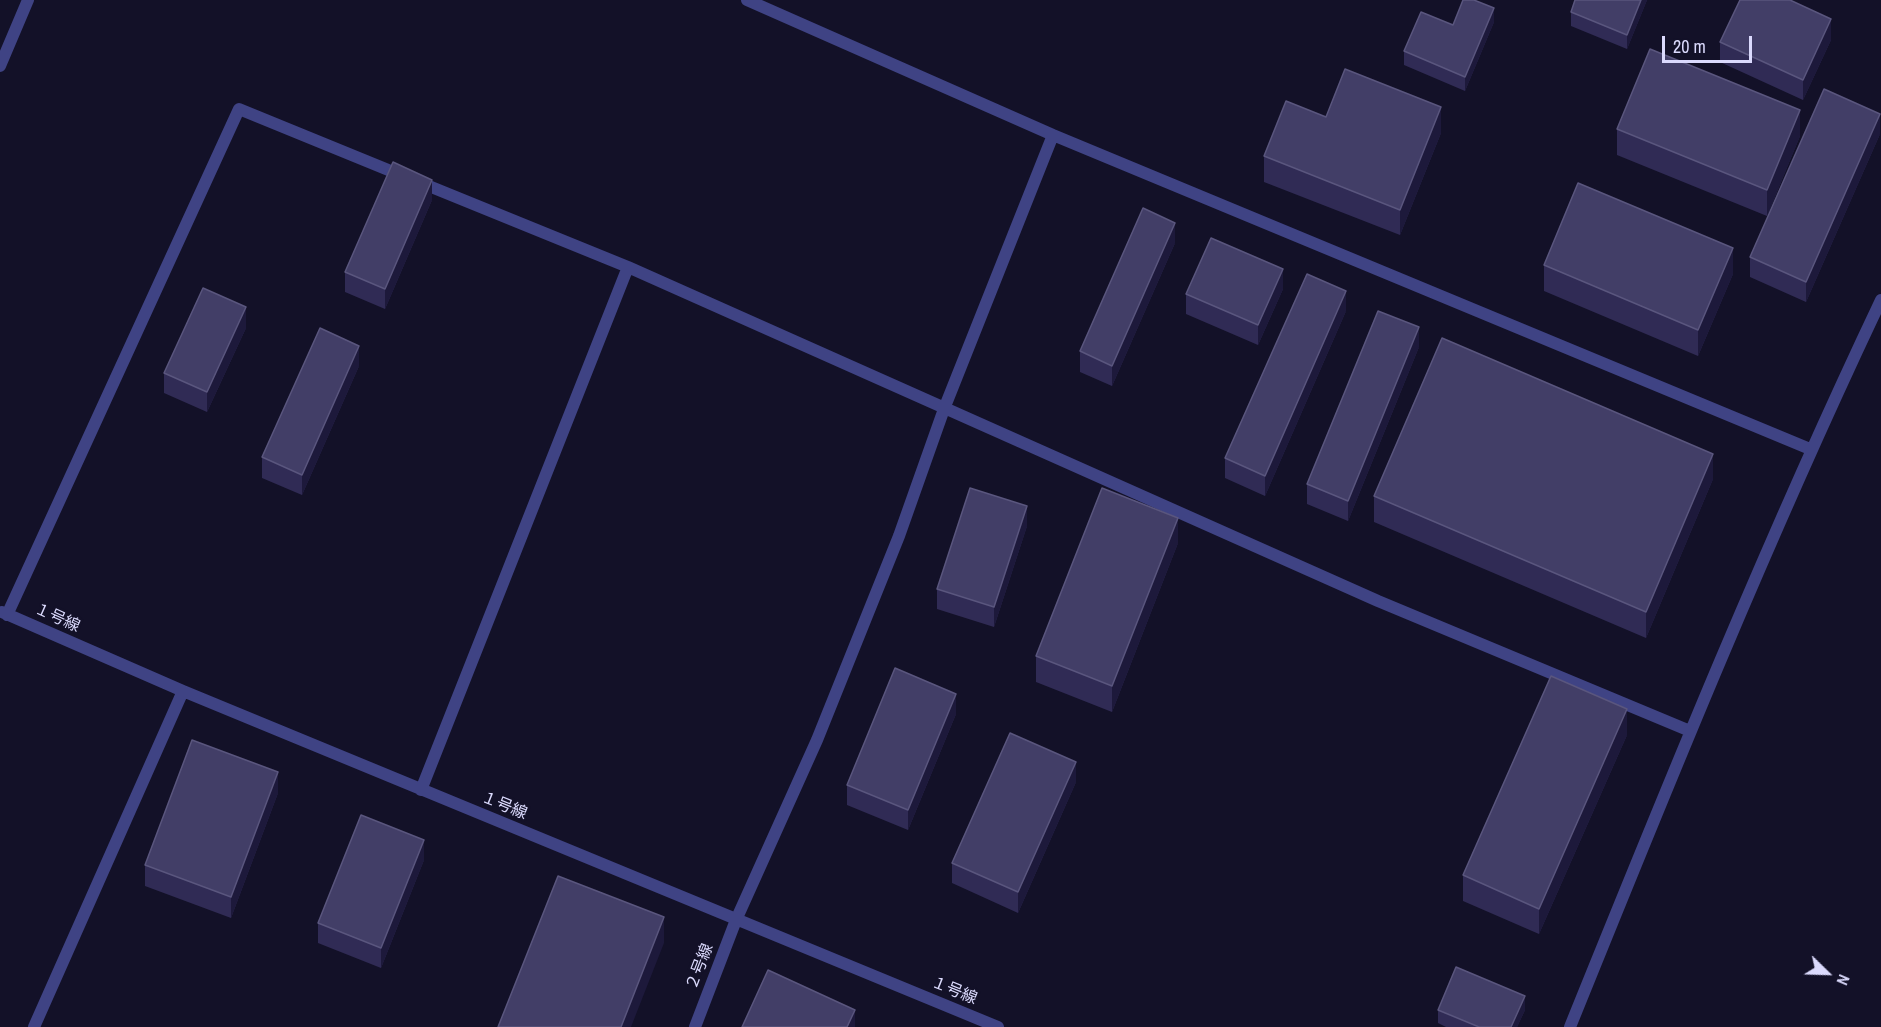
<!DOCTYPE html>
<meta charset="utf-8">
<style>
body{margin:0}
#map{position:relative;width:1881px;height:1027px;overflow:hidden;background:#131128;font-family:"Archivo Narrow",sans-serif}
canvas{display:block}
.north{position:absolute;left:1797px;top:943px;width:60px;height:60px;-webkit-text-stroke:4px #131128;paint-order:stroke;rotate:113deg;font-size:16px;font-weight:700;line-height:24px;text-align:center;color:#dbdafd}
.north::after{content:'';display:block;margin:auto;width:21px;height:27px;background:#dbdafd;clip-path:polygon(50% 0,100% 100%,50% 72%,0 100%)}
.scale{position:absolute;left:1662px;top:36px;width:90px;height:27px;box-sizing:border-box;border:3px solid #dbdafd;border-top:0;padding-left:8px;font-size:18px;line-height:21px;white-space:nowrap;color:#dbdafd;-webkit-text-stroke:4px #131128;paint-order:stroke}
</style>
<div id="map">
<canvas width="1881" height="1027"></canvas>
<div class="north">N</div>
<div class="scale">20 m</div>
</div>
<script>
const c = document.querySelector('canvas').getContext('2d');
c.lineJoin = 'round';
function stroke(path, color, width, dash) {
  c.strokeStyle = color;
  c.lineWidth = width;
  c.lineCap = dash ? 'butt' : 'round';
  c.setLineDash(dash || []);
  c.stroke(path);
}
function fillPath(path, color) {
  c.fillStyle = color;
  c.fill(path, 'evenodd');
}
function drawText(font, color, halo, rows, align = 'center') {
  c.font = font + ' "Archivo Narrow","Noto Sans JP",sans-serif';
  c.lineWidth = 5;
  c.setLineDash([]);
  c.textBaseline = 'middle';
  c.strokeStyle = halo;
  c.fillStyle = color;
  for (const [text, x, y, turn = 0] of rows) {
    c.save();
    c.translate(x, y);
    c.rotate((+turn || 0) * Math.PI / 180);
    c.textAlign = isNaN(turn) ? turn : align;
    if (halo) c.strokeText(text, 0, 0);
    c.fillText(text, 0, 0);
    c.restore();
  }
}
stroke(new Path2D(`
 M747,0L1053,135L1810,449
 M0,66L28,0
 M419,182L628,267L1378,601L1690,731
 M2,612L183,691L998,1027
 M7,615L239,109L403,176
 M421,790L628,267
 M34,1027L183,691
 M695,1027L736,920L817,740L899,536L944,409L1053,135
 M1570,1027C1669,782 1768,538 1881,300`), '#3f4384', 12);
fillPath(new Path2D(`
 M1575,0H1647L1627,49L1571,26V12Z
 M1494,22L1465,91L1404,65V51L1453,25Z
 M1831,40L1803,100L1720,62V42Z
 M1326,117L1441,133L1400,235L1264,182V156Z
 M1617,129L1800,136L1767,216L1617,155Z
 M1880,134L1806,302L1750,277V257Z
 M432,200L385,309L345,292V272Z
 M1175,243L1112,386L1080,372V351Z
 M1544,265L1733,274L1698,356L1544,291Z
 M1283,289L1258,345L1186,314V294Z
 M1346,311L1265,496L1225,478V458Z
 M246,328L207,412L164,393V373Z
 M1419,347L1348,521L1307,504V484Z
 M359,366L302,495L262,478V457Z
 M1713,479L1646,638L1374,522V496Z
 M1027,526L994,627L937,609V589Z
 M1178,543L1112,712L1036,682V656Z
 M956,714L908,830L847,805V785Z
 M1627,735L1539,934L1463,901V875Z
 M1076,782L1018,913L952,883V863Z
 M278,793L231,918L145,886V865Z
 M424,860L381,968L318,943V923Z
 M1438,1010H1525L1517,1027H1446L1438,1023Z`), '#302b55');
fillPath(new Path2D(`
 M1641,0H1647L1627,49V35Z
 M1494,8V22L1465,91V77Z
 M1831,19V40L1803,100V80Z
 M1441,107V133L1400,235V210Z
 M1800,110V136L1767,216V190Z
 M1880,114V134L1806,302V282Z
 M432,180V200L385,309V289Z
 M1175,223V243L1112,386V366Z
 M1733,248V274L1698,356V330Z
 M1283,269V289L1258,345V325Z
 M1346,291V311L1265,496V476Z
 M246,307V328L207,412V392Z
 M1419,327V347L1348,521V501Z
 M359,346V366L302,495V475Z
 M1713,454V479L1646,638V612Z
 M1027,506V526L994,627V607Z
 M1178,518V543L1112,712V686Z
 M956,694V714L908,830V810Z
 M1627,709V735L1539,934V909Z
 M1076,762V782L1018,913V892Z
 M278,772V793L231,918V897Z
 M424,840V860L381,968V948Z
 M664,917V943L631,1027H621Z
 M1525,996V1010L1517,1027H1511Z
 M855,1010V1027H847Z`), '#1d193b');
const building = new Path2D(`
 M1463,0H1474L1494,8L1465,77L1404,51L1421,12L1453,25Z
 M1575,0H1641L1627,35L1571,12Z
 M1740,0H1790L1831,19L1803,80L1720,42Z
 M1650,49L1800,110L1767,190L1617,129Z
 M1345,69L1441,107L1400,210L1264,156L1286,101L1326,117Z
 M1824,89L1880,114L1806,282L1750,257Z
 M393,162L432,180L385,289L345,272Z
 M1578,183L1733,248L1698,330L1544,265Z
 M1143,208L1175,223L1112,366L1080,351Z
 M1211,238L1283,269L1258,325L1186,294Z
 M1307,274L1346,291L1265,476L1225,458Z
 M203,288L246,307L207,392L164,373Z
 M1378,311L1419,327L1348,501L1307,484Z
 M320,328L359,346L302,475L262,457Z
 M1442,338L1713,454L1646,612L1374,496Z
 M970,488L1027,506L994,607L937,589Z
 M1102,488L1178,518L1112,686L1036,656Z
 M895,668L956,694L908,810L847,785Z
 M1551,676L1627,709L1539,909L1463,875Z
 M1010,733L1076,762L1018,892L952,863Z
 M192,740L278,772L231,897L145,865Z
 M361,815L424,840L381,948L318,923Z
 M558,876L664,917L621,1027H498Z
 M1456,967L1525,996L1511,1027H1479L1438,1010Z
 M768,970L855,1010L847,1027H742Z`);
fillPath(building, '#423e67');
stroke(building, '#5a567e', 1.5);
drawText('16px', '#dbdafd', '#131128', [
 ["１号線",57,618,24],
 ["１号線",504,806,22],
 ["２号線",700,967,-69],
 ["１号線",954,991,22]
]);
</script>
